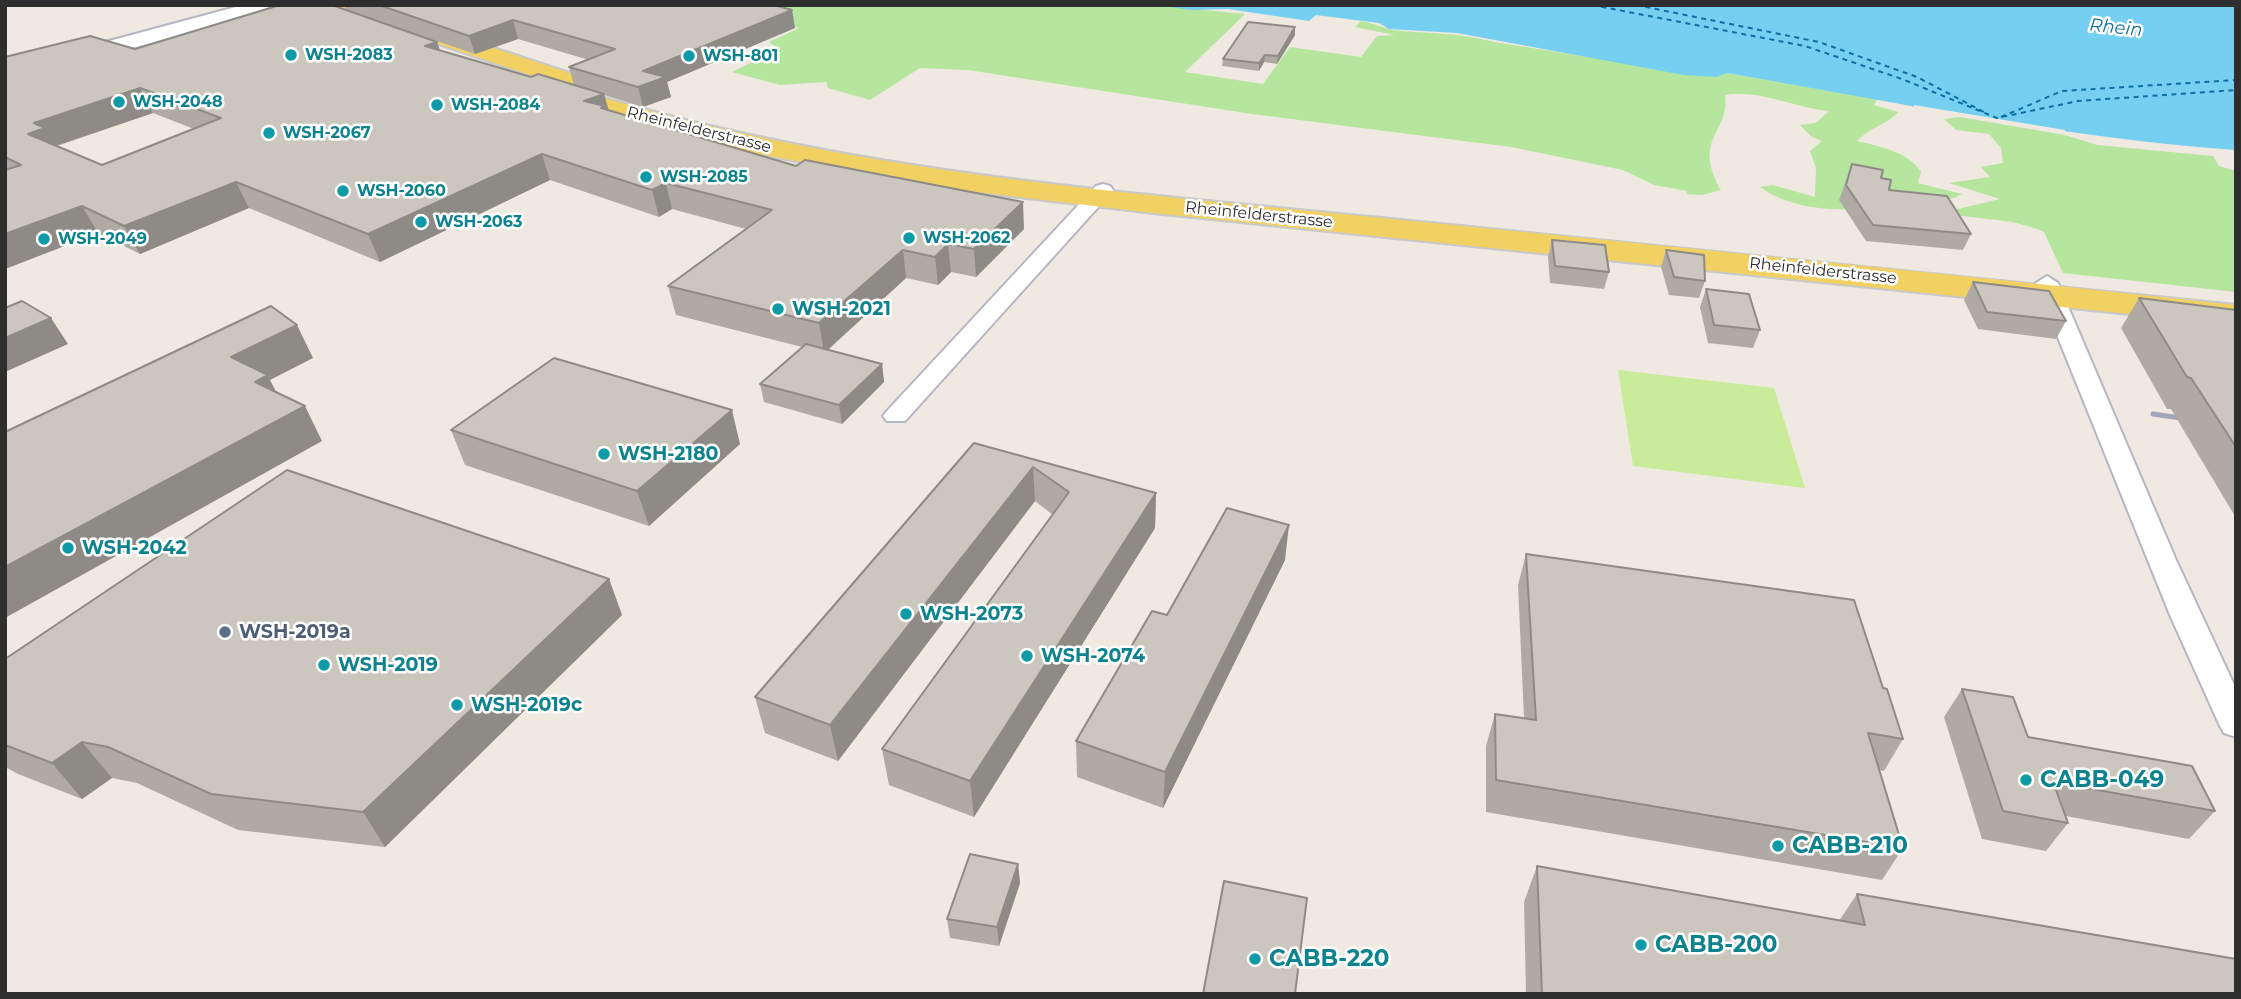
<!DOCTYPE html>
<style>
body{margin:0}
#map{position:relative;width:2241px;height:999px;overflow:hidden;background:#efe9e1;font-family:Montserrat,sans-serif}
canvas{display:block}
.frame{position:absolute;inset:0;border:7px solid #2e2e2e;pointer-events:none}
</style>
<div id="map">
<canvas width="2241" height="999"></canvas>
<div class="frame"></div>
</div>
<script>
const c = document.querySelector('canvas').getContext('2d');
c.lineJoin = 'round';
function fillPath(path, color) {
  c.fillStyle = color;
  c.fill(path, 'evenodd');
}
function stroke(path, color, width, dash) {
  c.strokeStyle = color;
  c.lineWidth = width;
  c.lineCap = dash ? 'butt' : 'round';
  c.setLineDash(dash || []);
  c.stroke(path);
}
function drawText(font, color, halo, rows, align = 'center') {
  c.font = font + ' Montserrat,sans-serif';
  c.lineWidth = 5;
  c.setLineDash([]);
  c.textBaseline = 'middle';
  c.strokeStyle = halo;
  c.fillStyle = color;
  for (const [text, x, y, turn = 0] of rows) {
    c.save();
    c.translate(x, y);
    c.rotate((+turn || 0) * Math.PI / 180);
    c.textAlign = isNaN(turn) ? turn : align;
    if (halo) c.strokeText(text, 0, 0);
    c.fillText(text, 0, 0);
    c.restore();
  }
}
fillPath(new Path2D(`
 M790,5H1154L1245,14L1185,72L1263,84L1290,47L1361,57L1377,36L1395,35L1355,27L1361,21C1373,23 1383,28 1393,30C1430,34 1455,32 1494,42L1717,77L1727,73L1877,99L1874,105L1898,112C1890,123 1870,127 1857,141C1879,146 1909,152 1921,172L1918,183L1962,194C1952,201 1937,200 1925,202C1873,210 1805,219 1760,187L1773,185L1815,197L1816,168L1810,151L1822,141L1812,137L1800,125L1816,123L1829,111C1794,108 1759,89 1725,95C1731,132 1691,138 1721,190L1702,195L1687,194V191L1654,185L1623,170L1511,147L1252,114L968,70L920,68L870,100L828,88L826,82L780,85L732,72L779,49L769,42L799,28L763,17Z
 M1960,117L2065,135L2097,145L2213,156L2219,166L2236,171V292L2063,273L2044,232C2014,218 1982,220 1950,214L1958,209L2000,199L1949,183L1990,177L1981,167L2003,163L2001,148L1989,134L1956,130L1944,119Z`), '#b6e59e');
fillPath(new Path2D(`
 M1618,370L1774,388L1805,488L1633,466Z`), '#c9ec9a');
fillPath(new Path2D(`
 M1154,5H2236V150C2065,138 1895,102 1727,73L1717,77L1684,75L1457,33L1389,29L1379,23L1316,15L1309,21L1228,9L1192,10Z`), '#75cff0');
fillPath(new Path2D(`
 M1914,105L2065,130V133L1914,109Z`), '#efe9e1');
stroke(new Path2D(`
 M1592,5L1805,46L1902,79L1997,118L2078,101L2236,90
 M1636,5L1819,42L1917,77L1984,112
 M2001,117L2062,91L2236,80`), '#0d6fa3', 2, [5, 4.5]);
const street = new Path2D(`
 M1103,184L1110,186L1113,190L1110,194L905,421H887L883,416L887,411L1096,186Z
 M2047,276L2058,283L2176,560L2236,689V737L2224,733L2219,724L2170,615L2036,283Z`);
const secondary = new Path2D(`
 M243,5H278L275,9L5,83V69Z`);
const primary = new Path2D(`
 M332,5H363L597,82L601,87L591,94C845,171 1109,191 1372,217C1660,245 1948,274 2236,305V325L1153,213L951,189L752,153L645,126L549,96L545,91L549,86L557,84L335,9Z`);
stroke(street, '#b4b7c1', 4);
stroke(secondary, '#b4b7c1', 4);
stroke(primary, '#c9c9c9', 4);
fillPath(street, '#fff');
fillPath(secondary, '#fff');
fillPath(primary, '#f2d163');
stroke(new Path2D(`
 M2153,414L2236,426`), '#a3a6b8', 5);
fillPath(new Path2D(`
 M344,5H784L780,7L792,10L795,28L667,82L671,97L643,107L604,95L608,110L796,166L1024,229L976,277L951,272L938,285L906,278L828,350L882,364L884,382L842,424L764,402L760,384L802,347L676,315L668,286L746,229L672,209L659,217L550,180L380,262L249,208L140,254L98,233L5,269V57L135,49L437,42L440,50L531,77L574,85L569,67L589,60L518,39L475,54L346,10ZM153,113L194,129L102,165L57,146Z
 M1295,35L1277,64L1264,62L1259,71L1222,66L1223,59Z
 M1852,164L1881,178L1889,190L1971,234L1963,250L1866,241L1839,200Z
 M1552,240L1609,272L1604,289L1550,283L1548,257Z
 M1666,250L1705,281L1699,298L1669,295L1661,267Z
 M1973,282L2066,321L2056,339L1978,329L1964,300Z
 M1706,289L1760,330L1753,348L1708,343L1700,307Z
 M2139,298L2236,310V518L2171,409H2167L2121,328Z
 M451,430L740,444L649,526L465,465Z
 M974,443L1156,493L1155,528L974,817L889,785L882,749L1053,515L1035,501L838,761L765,733L755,697Z
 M1526,554L1883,688L1903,739L1884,771L1879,770L1903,848L1882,880L1486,812V746L1495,714L1524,718L1518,585Z
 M1285,560L1163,808L1077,777L1076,741L1167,615Z
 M609,579L622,615L385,847L238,830L137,783L112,778L82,799L18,774L5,767V659Z
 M1962,689L2028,737L2215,811L2189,839L2066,816L2068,823L2046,851L1982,839L1944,717Z
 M1018,864L1020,883L999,946L950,938L947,919Z
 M1537,866L1839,921L1857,894L2236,994H1526L1524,902Z`), '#afaba4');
fillPath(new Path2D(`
 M792,10L795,28L667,82L671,97L643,107L638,87L643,71Z
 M513,20L518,39L475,54L469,36Z
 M1295,27V35L1277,64L1278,56Z
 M437,42L445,65L425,46Z
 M1265,55L1264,62L1259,71V63Z
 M140,88L153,113L55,146L28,134L34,123Z
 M604,94L611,118L584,101Z
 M542,154L550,180L380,262L368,234Z
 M236,182L249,208L140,254L124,226Z
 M666,183L672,209L659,217L652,190Z
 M1023,202L1024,229L976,277L974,249Z
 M82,206L98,233L5,269V234Z
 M948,244L951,272L938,285L935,257Z
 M903,250L906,278L824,353L819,323Z
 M51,318L68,344L5,372V338Z
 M297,325L313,358L270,380L285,409L273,415L231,357Z
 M882,364L884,382L842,424L839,405Z
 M305,406L322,441L5,618V567Z
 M732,410L740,444L649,526L637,491Z
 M1033,467L1035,501L838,761L830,725Z
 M1156,493L1155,528L974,817L970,781Z
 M1289,525L1285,560L1163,808L1165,772Z
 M609,579L622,615L385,847L363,812Z
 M82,742L112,778L82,799L52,763Z
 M1018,864L1020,883L999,946L997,927Z`), '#8e8b86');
const building = new Path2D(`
 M280,5H332L437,42L425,46L531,77L538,74L604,94L584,101L605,106L601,108L796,166L805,160L1023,202L974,249L948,244L935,257L903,250L819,323L668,286L772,210L666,183L652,190L542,154L368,234L236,182L124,226L82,206L5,234V170L21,165L5,157V57L90,36L135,49ZM140,88L221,118L102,165L28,134L45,128L34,123Z
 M379,5H774L792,10L643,71L666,77L638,87L569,67L615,49L513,20L469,36Z
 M1248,22L1295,27L1278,56L1265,55L1259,63L1223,59Z
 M1852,164L1883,170L1881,178L1891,180L1889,190L1947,196L1971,234L1873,225L1846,185Z
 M1552,240L1605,245L1609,272L1555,266Z
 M1666,250L1704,255L1705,281L1674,277Z
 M1973,282L2049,291L2066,321L1987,312Z
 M1706,289L1749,294L1760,330L1714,325Z
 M2139,298L2236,310V447L2191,378L2187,377Z
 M22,301L51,318L5,338V308Z
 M271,306L297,325L231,357L268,375L255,382L305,406L5,567V432Z
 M806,344L882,364L839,405L760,384Z
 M554,358L732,410L637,491L451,430Z
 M974,443L1156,493L970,781L882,749L1069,492L1033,467L830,725L755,697Z
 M287,470L609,579L363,812L211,794L108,747L82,742L52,763L5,745V659Z
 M1227,508L1289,525L1165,772L1076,741L1152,611L1167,615Z
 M1526,554L1854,600L1883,688L1887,689L1903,739L1868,733L1903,848L1496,780L1495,714L1536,720Z
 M1962,689L2013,697L2028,737L2192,766L2215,811L2053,782L2068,823L2003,811Z
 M970,854L1018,864L997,927L947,919Z
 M1537,866L1865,925L1857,894L2236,959V994H1542Z
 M1224,881L1307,898L1295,994H1203Z`);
fillPath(building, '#cbc7bf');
stroke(building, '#8e8b86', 2);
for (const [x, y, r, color] of [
 [291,55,7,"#0f9aa8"],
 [689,56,7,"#0f9aa8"],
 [119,102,7,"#0f9aa8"],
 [437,105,7,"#0f9aa8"],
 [269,133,7,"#0f9aa8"],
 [646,177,7,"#0f9aa8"],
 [343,191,7,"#0f9aa8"],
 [421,222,7,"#0f9aa8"],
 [909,238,7,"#0f9aa8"],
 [44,239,7,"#0f9aa8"],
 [778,309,7,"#0f9aa8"],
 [604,454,7,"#0f9aa8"],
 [68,548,7,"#0f9aa8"],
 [906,614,7,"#0f9aa8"],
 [225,632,7,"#5c6f8a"],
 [1027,656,7,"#0f9aa8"],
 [324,665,7,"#0f9aa8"],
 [457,705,7,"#0f9aa8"],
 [2026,780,7,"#0f9aa8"],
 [1778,846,7,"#0f9aa8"],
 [1641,945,7,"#0f9aa8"],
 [1255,959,7,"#0f9aa8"]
]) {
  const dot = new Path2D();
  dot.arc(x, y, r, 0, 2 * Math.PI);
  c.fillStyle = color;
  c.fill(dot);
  stroke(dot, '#fff', 2.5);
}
drawText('bold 16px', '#0d838f', '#fff', [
 ["WSH-2083",305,55],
 ["WSH-801",703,56],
 ["WSH-2048",133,102],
 ["WSH-2084",451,105],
 ["WSH-2067",283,133],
 ["WSH-2085",660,177],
 ["WSH-2060",357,191],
 ["WSH-2063",435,222],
 ["WSH-2062",923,238],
 ["WSH-2049",58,239]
], 'left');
drawText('16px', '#2e2e2e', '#fff', [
 ["Rheinfelderstrasse",699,130,14],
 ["Rheinfelderstrasse",1259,215,6],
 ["Rheinfelderstrasse",1823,271,6]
]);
drawText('italic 18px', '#0d6fa3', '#fff', [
 ["Rhein",2116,28,6]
]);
drawText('bold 19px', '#0d838f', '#fff', [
 ["WSH-2021",792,309],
 ["WSH-2180",618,454],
 ["WSH-2042",82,548],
 ["WSH-2073",920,614],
 ["WSH-2074",1041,656],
 ["WSH-2019",338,665],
 ["WSH-2019c",471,705]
], 'left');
drawText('bold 19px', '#4e5e75', '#fff', [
 ["WSH-2019a",239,632]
], 'left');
drawText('bold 23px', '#0d838f', '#fff', [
 ["CABB-049",2040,780],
 ["CABB-210",1792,846],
 ["CABB-200",1655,945],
 ["CABB-220",1269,959]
], 'left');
</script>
